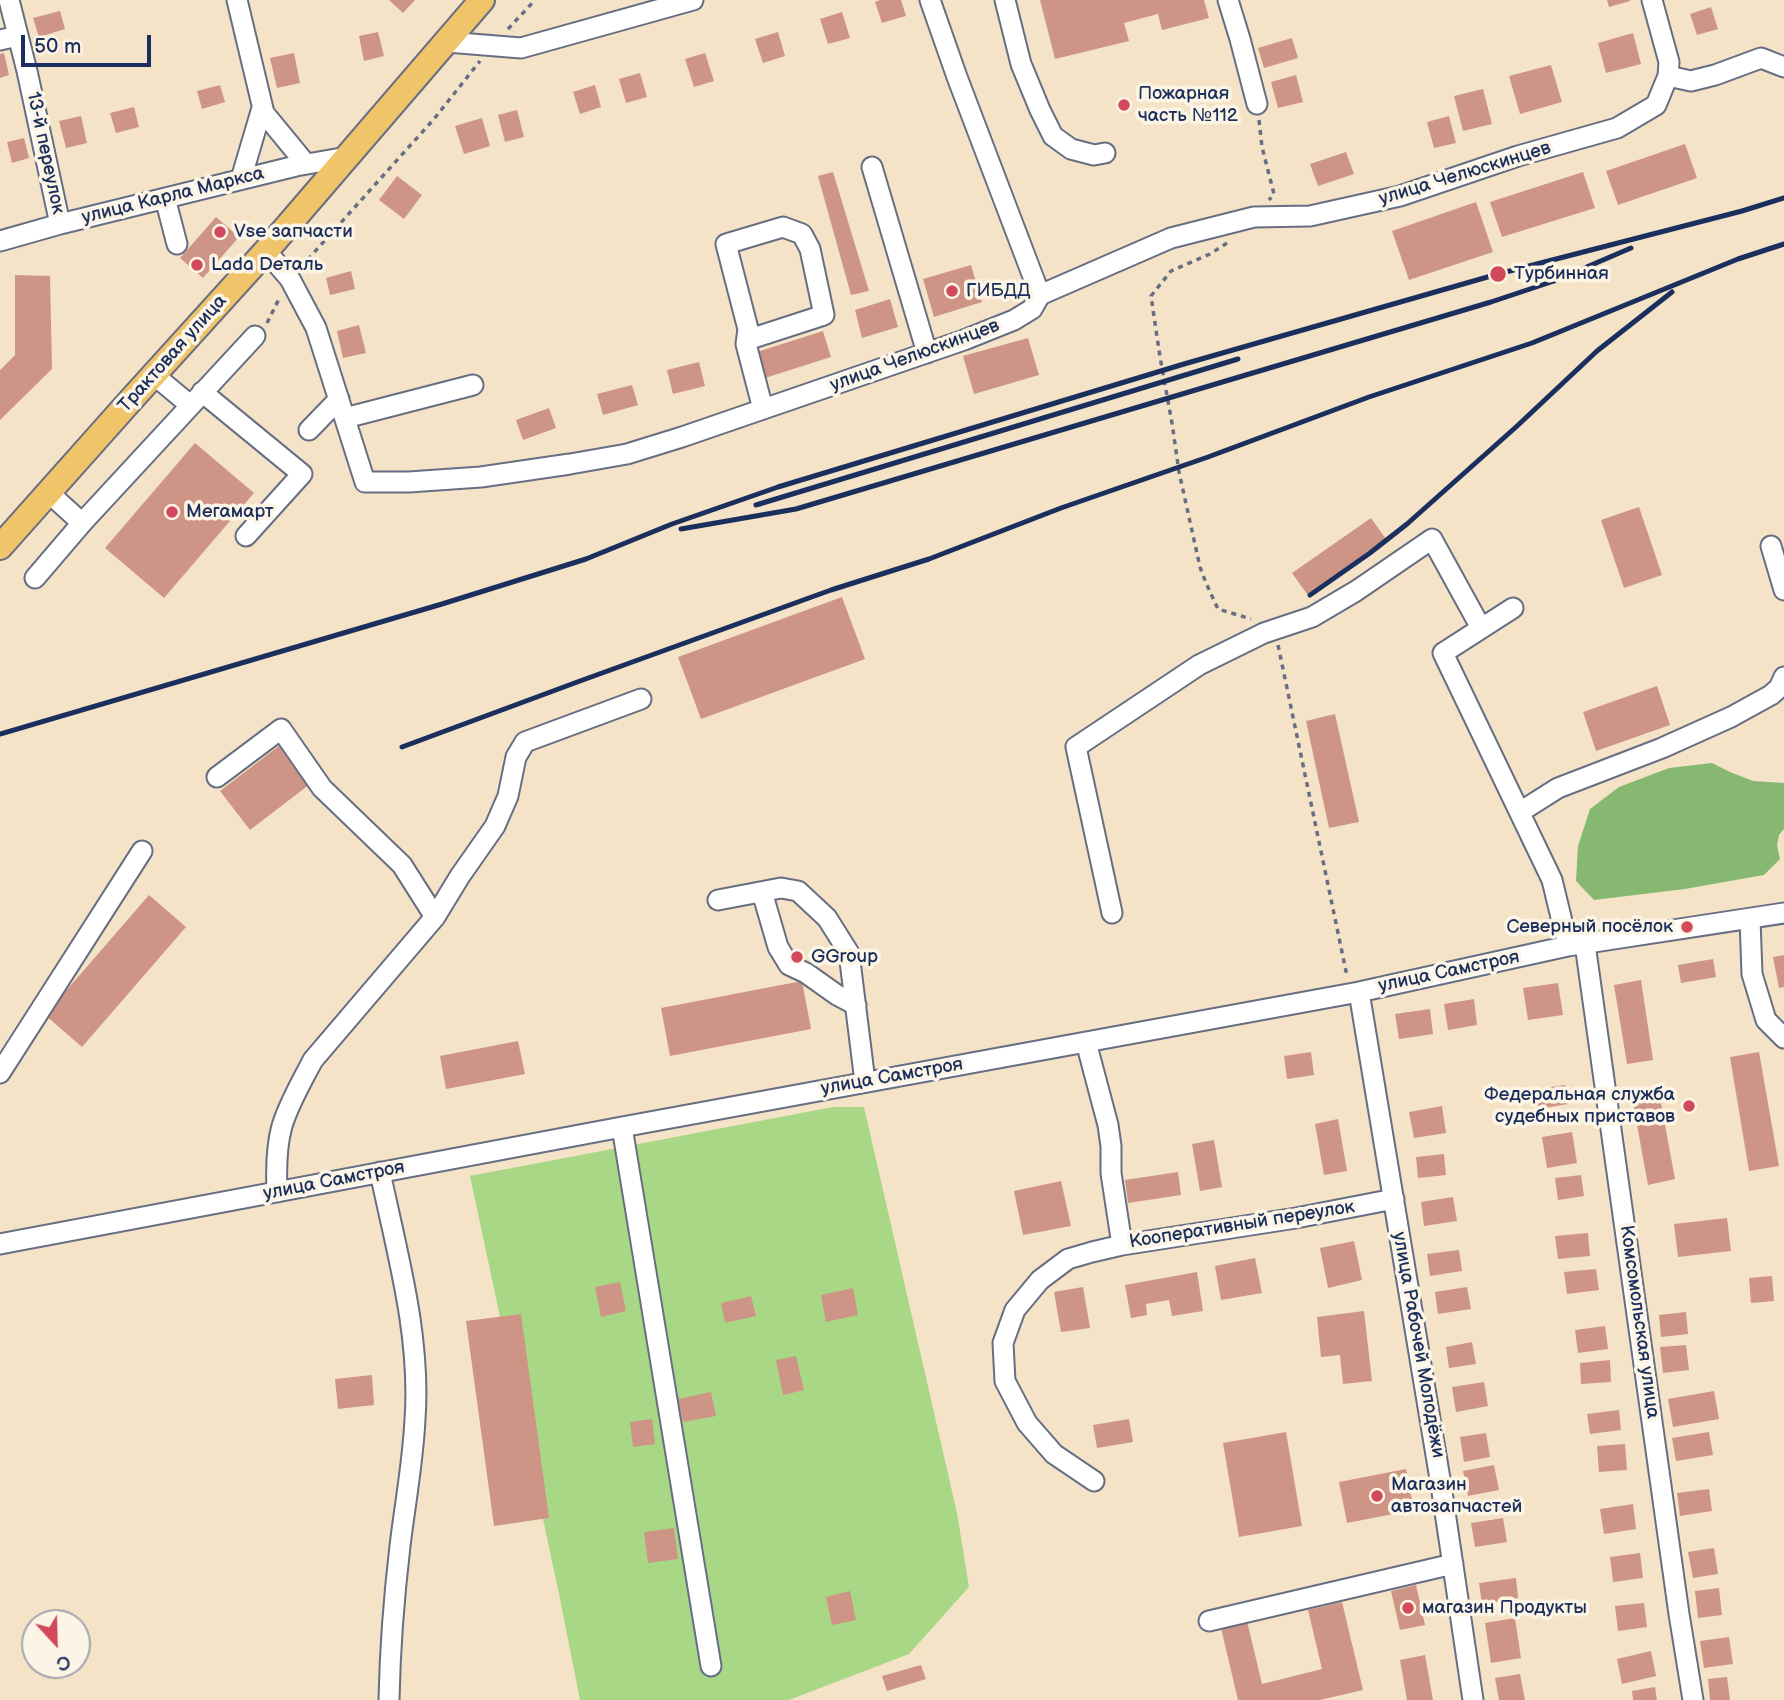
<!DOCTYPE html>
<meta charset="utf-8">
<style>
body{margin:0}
#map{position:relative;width:1784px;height:1700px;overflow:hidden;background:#f5e3c8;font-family:"Balsamiq Sans",sans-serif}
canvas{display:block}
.north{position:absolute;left:21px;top:1609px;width:70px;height:70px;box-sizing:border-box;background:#fcf5e5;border:2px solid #a2a6af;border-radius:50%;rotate:158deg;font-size:19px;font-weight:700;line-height:28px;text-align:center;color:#1b2f5e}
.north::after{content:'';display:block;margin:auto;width:24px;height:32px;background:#d1495b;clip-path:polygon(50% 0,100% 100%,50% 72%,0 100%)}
.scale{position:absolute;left:21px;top:35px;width:130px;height:32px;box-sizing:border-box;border:4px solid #1b2f5e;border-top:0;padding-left:9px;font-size:21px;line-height:24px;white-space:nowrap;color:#1b2f5e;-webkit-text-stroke:5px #fcf5e5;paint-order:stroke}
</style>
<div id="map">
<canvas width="1784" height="1700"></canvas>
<div class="north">С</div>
<div class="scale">50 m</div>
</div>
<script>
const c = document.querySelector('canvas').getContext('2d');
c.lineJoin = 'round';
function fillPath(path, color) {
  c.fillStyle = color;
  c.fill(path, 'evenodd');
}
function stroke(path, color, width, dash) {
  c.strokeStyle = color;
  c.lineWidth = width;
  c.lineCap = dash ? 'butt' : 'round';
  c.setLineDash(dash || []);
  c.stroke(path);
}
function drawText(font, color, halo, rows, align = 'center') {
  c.font = font + ' "Balsamiq Sans",sans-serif';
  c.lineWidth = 7;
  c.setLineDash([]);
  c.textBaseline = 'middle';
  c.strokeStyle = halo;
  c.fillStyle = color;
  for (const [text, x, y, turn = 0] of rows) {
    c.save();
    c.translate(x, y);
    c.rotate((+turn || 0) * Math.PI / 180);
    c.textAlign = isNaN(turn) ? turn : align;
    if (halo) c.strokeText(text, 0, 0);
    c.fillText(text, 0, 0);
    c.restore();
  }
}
fillPath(new Path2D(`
 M833,1107H864L957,1513L969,1587L909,1654L789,1700H580L559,1594L470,1176Z`), '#a8d785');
fillPath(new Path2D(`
 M1712,763L1730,772L1753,781L1784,783V829L1779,835L1777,845L1780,859L1764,875L1685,889L1594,900L1576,881L1578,846L1590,809L1619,787L1669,768Z`), '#86b872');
fillPath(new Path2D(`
 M389,0H415L403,13Z
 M880,0H901L906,16L882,23L875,2Z
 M1040,0H1204L1209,18L1162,30L1158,14L1124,23L1129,41L1055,59Z
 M1607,0H1630V1L1609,7Z
 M1711,7L1718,29L1697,35L1690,14Z
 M60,11L65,29L39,37L33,18Z
 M842,12L850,38L828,44L820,19Z
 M378,32L384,56L364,61L359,36Z
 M778,32L785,56L763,63L755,39Z
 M1633,33L1641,64L1606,73L1598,43Z
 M1292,38L1298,58L1264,68L1258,48Z
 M4,53L9,75L0,78V54Z
 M294,53L300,83L277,88L270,58Z
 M705,53L714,81L694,87L685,59Z
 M1551,65L1562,102L1520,114L1509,76Z
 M640,73L647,97L626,103L619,79Z
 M1296,75L1303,102L1278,108L1271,82Z
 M220,85L225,102L202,109L197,91Z
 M595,85L601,107L580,114L573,92Z
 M1483,89L1492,124L1463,131L1454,96Z
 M134,107L139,127L116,133L110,113Z
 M517,110L524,137L505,142L498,115Z
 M81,116L87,143L66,148L59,121Z
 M1449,116L1456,143L1434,148L1427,122Z
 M482,118L490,146L464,154L455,126Z
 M24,138L29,158L12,163L7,142Z
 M1685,144L1697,178L1618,205L1606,171Z
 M1346,152L1354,174L1318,186L1310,164Z
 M833,172L869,291L851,295L818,176Z
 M1583,172L1595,208L1502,237L1490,202Z
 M397,176L422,195L404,219L379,200Z
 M1476,202L1493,252L1409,280L1392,231Z
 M216,217L239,237L203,278L180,258Z
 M971,265L982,302L934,317L923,279Z
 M351,271L355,289L330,295L326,278Z
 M15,275L50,276L52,369L0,420V370L15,355Z
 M890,299L898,327L862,338L855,310Z
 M359,325L366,353L343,358L337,331Z
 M823,331L831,357L765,378L757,352Z
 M1028,338L1039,375L974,394L963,356Z
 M699,362L705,386L673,394L667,370Z
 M632,385L638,405L603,415L597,394Z
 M549,408L556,428L523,440L516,420Z
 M195,443L254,493L164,598L105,548Z
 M1639,507L1662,575L1624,588L1601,520Z
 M1371,518L1386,539L1307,594L1292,573Z
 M842,597L865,659L701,719L678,657Z
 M1657,686L1670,725L1596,751L1583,712Z
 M1335,714L1359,822L1329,828L1306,721Z
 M284,742L314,781L250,830L220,791Z
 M149,895L186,927L82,1047L45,1015Z
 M1784,955V987L1779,988L1773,957Z
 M1713,959L1716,977L1681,983L1678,965Z
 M1641,980L1653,1060L1627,1064L1614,985Z
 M802,981L811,1029L670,1056L661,1008Z
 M1558,983L1563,1015L1528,1020L1523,988Z
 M1474,999L1477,1025L1448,1030L1444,1004Z
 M1430,1009L1433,1034L1399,1039L1395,1014Z
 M518,1041L525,1074L446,1089L440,1056Z
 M1311,1052L1314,1075L1287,1079L1284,1056Z
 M1759,1052L1779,1166L1749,1171L1730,1057Z
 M1565,1085L1568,1104L1538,1109L1536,1089Z
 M1660,1098L1675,1179L1648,1185L1633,1103Z
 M1442,1106L1446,1133L1414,1138L1409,1112Z
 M1338,1119L1347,1171L1324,1175L1315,1124Z
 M1572,1132L1577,1163L1547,1168L1542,1137Z
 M1214,1140L1222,1187L1200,1191L1192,1144Z
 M1444,1154L1446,1175L1418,1178L1416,1157Z
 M1178,1172L1181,1195L1128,1203L1125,1180Z
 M1581,1175L1584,1196L1558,1200L1555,1178Z
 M1061,1181L1071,1226L1023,1235L1014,1191Z
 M1453,1197L1457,1221L1424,1226L1421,1202Z
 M1727,1218L1731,1251L1678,1257L1674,1224Z
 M1588,1233L1590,1256L1558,1259L1555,1236Z
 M1354,1241L1362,1280L1328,1288L1320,1248Z
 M1459,1250L1462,1271L1430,1276L1427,1254Z
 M1255,1258L1262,1293L1221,1300L1215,1266Z
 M1596,1269L1599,1290L1567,1294L1564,1272Z
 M1197,1272L1203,1311L1172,1316L1169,1300L1146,1304L1147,1315L1131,1318L1125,1285Z
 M1772,1276L1774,1301L1751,1303L1749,1278Z
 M620,1282L626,1311L601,1317L595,1287Z
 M1083,1287L1090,1328L1061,1332L1054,1292Z
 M1467,1287L1471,1309L1438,1314L1435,1292Z
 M853,1288L858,1315L826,1322L821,1295Z
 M751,1296L756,1316L725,1323L721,1303Z
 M1364,1311L1372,1381L1343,1384L1340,1355L1321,1357L1317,1317Z
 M1686,1312L1688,1334L1661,1337L1659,1315Z
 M521,1314L549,1518L494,1526L466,1321Z
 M1605,1326L1608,1349L1578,1353L1575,1330Z
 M1472,1342L1476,1364L1449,1368L1446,1347Z
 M1686,1345L1689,1370L1663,1373L1660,1347Z
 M796,1356L804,1390L783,1395L776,1360Z
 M1610,1360L1611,1382L1581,1384L1580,1363Z
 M372,1375L374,1405L338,1409L335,1379Z
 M1484,1382L1488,1406L1456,1412L1452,1387Z
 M1714,1391L1719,1419L1673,1427L1668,1399Z
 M711,1392L716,1416L683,1422L678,1399Z
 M1619,1410L1621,1430L1590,1434L1587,1414Z
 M652,1419L655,1444L633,1447L630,1422Z
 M1129,1419L1133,1442L1097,1448L1093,1425Z
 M1286,1432L1302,1526L1239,1537L1223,1443Z
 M1709,1432L1713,1455L1676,1461L1672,1438Z
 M1486,1433L1490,1457L1464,1462L1460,1437Z
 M1625,1444L1627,1470L1599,1472L1597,1446Z
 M1494,1465L1499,1490L1468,1496L1463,1471Z
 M1406,1469L1414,1510L1347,1523L1339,1482Z
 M1709,1489L1712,1511L1680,1516L1677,1493Z
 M1633,1504L1636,1529L1604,1534L1600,1509Z
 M1503,1518L1507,1542L1475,1547L1471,1523Z
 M674,1528L678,1559L648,1563L644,1532Z
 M1714,1548L1718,1574L1693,1578L1688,1552Z
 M1640,1553L1643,1578L1613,1582L1610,1557Z
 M1516,1578L1518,1598L1482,1604L1479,1583Z
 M1416,1585L1425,1625L1400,1630L1391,1591Z
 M1719,1588L1722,1615L1698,1618L1695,1591Z
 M850,1591L856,1620L832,1625L826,1597Z
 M1342,1602L1363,1690L1320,1700H1238L1221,1628L1247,1621L1262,1684L1322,1669L1308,1610Z
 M1644,1603L1647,1627L1618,1631L1615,1606Z
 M1515,1618L1521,1658L1491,1663L1485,1623Z
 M1729,1637L1733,1664L1704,1668L1700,1641Z
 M1651,1651L1656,1676L1622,1684L1617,1659Z
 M1425,1655L1433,1700H1407L1400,1660Z
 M921,1665L926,1679L887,1691L882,1676Z
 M1520,1674L1525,1700H1499L1495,1678Z
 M1727,1677L1730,1700H1710L1708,1679Z
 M1655,1687L1657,1700H1633L1632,1691Z`), '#ce9586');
const minor = new Path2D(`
 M9,0L27,71L60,224
 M237,0L264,113L306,164
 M930,0L957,77L1040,295
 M1005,0L1021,64L1040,110L1053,136L1071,149L1094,155L1105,153
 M1228,0L1240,39L1257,104
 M0,40L18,36
 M447,42L521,48L693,0
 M1668,76L1691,81L1715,75L1761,58L1784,67
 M872,167L927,353
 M241,179L262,108
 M165,198L177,244
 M0,241L60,224L296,166L347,157
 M266,251L290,279L316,328L365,482H409L481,477L570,464L627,454L682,437L964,340L1014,320L1032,309L1040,295L1171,238L1254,217L1310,216L1400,196L1518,156L1617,128L1656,105L1668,76L1669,62L1652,0
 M747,340L824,315L810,249L802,234L783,227L726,244L748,329L746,344L763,409
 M154,375L190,405
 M202,392L302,474L246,536
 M345,418L473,385
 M309,430L339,399
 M49,493L82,523
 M1771,546L1784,590
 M35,578L82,523L255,336
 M1513,608L1443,653L1552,880L1568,946
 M217,777L281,729L322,788L402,865L435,917
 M1520,812L1558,788L1662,748L1731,717L1771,695L1779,688L1784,677
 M762,892L778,947L789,965L806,973L837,995L856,1005
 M718,900L781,888L798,891L827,918L849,953L865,1082
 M1112,913L1076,747L1199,665L1264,633L1312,617L1356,591L1432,539L1481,628
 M1750,919L1752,974L1766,1020L1784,1038
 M1585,944L1679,1614L1693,1700
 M1359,992L1441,1485L1473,1700
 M1086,1042L1108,1125L1111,1146V1173L1122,1245
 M0,1073L142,851
 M622,1127L711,1666
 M380,1172C397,1253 421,1336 415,1419C413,1462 405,1504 400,1546C394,1597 390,1649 389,1700
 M277,1192C276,1169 276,1147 282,1126C289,1103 302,1081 313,1060L435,917L460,876L495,826L508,796L516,757L525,742L641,699
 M0,1244L622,1127L1359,992L1568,946L1784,913
 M1094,1481L1054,1454L1027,1423L1005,1381L1003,1343L1015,1310L1040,1280L1068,1259L1092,1252L1122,1245L1296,1218L1394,1199
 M1209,1621L1453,1564`);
const major = new Path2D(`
 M0,547L130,401L266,251L482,0`);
stroke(minor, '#676e83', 23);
stroke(major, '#676e83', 28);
stroke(new Path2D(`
 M508,29L535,0
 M1259,120L1262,147L1274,194L1269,200
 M1227,243L1210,254L1171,271L1151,296L1160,357L1172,423L1179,472L1200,567L1206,583L1218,609L1251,619
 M301,267L434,119L480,61
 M267,323L279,299
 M1278,645L1347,976`), '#676e83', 3.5, [5, 5]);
stroke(minor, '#fff', 19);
stroke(major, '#f0c469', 24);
stroke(new Path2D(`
 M756,505L1238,359
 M681,529L796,509L1491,302L1554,281L1631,248
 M1310,595L1370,553L1407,524L1516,427L1597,351L1672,292
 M0,734L442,604L586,559L672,524L778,487L1184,364L1498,274L1742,211L1784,198
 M402,747L580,681L831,590L929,559L1061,508L1208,457L1369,397L1532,343L1738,259L1784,244`), '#1b2f5e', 5);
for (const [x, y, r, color] of [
 [1124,105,7,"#d1495b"],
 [220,232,7,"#d1495b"],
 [197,265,7,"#d1495b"],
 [1498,274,9,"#d1495b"],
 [952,291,7,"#d1495b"],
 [172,512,7,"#d1495b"],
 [1687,927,7,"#d1495b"],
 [797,957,7,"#d1495b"],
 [1689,1106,7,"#d1495b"],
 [1377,1496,7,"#d1495b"],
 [1408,1608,7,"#d1495b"]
]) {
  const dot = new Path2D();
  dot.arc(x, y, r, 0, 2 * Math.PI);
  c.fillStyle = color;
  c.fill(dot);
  stroke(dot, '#fcf5e5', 2.5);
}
drawText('19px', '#1b2f5e', '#fcf5e5', [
 ["Пожарная",1138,94],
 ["часть №112",1138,116],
 ["Vse запчасти",234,232],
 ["Lada Dеталь",211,265],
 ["Турбинная",1514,274],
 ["ГИБДД",966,291],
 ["Мегамарт",186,512],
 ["Северный посёлок",1673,927,"right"],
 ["GGroup",811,957],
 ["Федеральная служба",1675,1095,"right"],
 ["судебных приставов",1675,1117,"right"],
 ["Магазин",1391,1485],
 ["автозапчастей",1391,1507],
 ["магазин Продукты",1422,1608]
], 'left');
drawText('19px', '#1b2f5e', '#fcf5e5', [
 ["13-й переулок",45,153,78],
 ["улица Челюскинцев",1465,174,-17],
 ["улица Карла Маркса",173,196,-14],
 ["Трактовая улица",173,354,-48],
 ["улица Челюскинцев",915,356,-20],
 ["улица Самстроя",1449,972,-12],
 ["улица Самстроя",892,1077,-10],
 ["улица Самстроя",334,1181,-11],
 ["Кооперативный переулок",1242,1225,-9],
 ["Комсомольская улица",1639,1322,82],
 ["улица Рабочей Молодёжи",1418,1345,80]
]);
</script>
